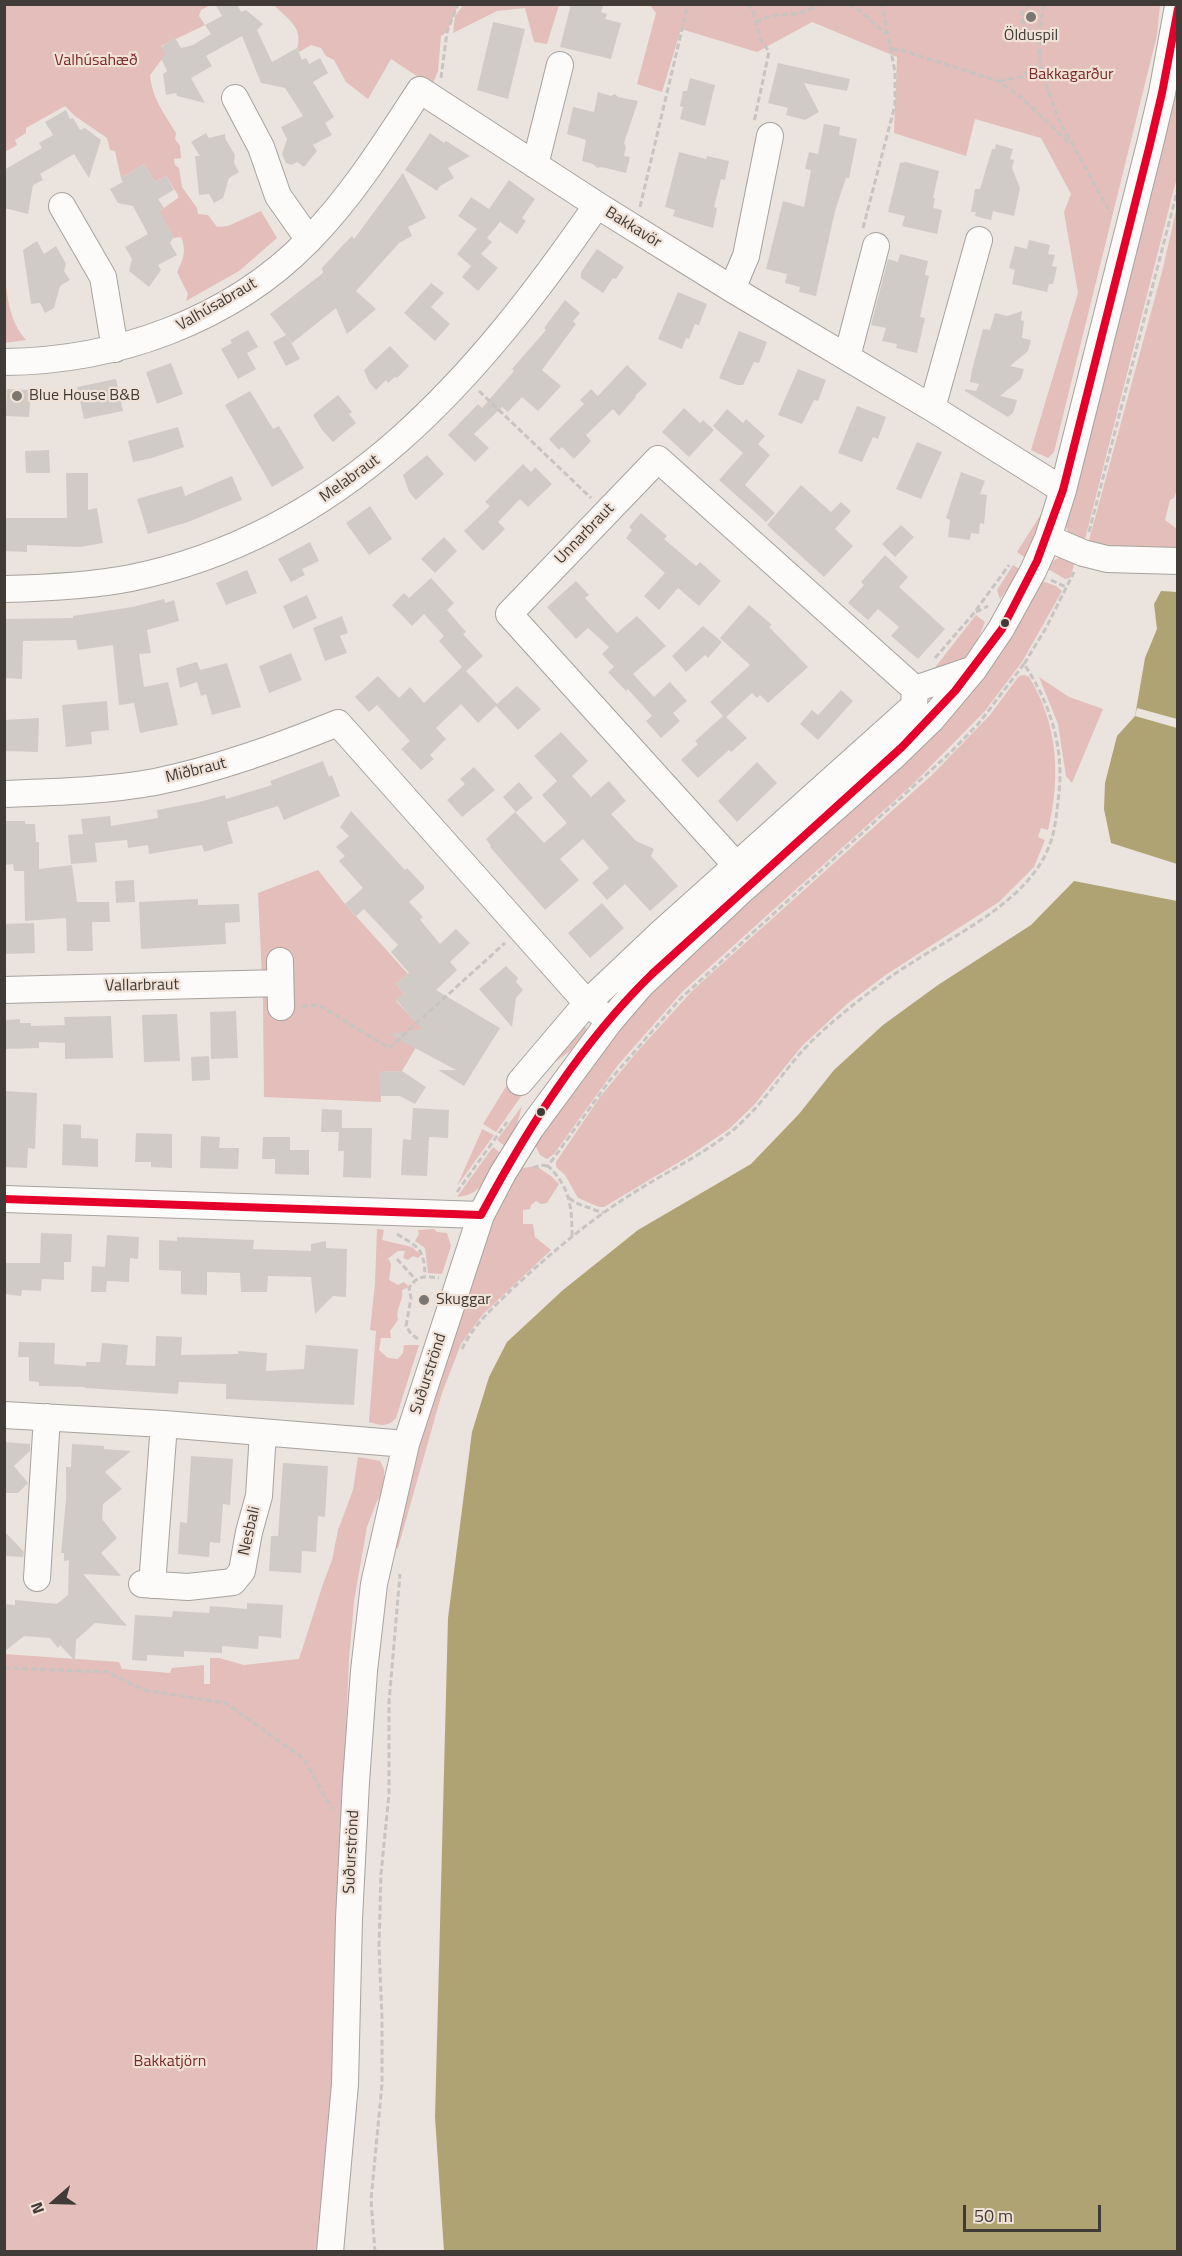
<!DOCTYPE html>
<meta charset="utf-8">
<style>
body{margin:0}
#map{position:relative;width:1182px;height:2256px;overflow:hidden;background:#ebe3dd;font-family:"Titillium Web",sans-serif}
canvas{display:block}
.frame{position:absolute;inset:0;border:6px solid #413b37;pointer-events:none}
.north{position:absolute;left:24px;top:2172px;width:60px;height:60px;-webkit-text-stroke:4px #f1e2d7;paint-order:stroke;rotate:250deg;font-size:16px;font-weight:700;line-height:24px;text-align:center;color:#413b37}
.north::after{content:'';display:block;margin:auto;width:21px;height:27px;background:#413b37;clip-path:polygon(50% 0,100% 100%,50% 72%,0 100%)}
.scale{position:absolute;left:963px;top:2205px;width:138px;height:27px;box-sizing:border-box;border:3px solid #413b37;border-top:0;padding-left:8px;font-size:18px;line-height:21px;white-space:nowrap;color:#413b37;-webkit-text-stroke:4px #f1e2d7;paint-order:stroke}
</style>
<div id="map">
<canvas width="1182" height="2256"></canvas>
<div class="frame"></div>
<div class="north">N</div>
<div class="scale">50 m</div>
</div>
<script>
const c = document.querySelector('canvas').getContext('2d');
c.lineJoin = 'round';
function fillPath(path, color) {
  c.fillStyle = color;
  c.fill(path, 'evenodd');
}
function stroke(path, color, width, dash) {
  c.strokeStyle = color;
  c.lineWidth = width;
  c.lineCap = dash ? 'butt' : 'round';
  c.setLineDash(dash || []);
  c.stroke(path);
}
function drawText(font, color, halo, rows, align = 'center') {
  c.font = font + ' "Titillium Web",sans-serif';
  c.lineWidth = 4.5;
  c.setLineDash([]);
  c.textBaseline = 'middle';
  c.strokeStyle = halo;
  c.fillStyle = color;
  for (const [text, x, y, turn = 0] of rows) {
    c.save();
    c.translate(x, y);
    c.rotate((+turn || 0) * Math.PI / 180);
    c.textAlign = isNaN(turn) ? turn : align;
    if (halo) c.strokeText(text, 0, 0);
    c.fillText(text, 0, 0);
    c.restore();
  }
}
fillPath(new Path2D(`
 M464,4H559V5L547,44L534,42L525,8L497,11L453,33L455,16Z
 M5,5H211L201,10L199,16L205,25L161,46L166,54L150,75C152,98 164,113 176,133L175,139L180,146L181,158L174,159L175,165L179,168L182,187L197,208L198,214L208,215L217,227L228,226L261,211L277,238L239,271L186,301L188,294L177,272C183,260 187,250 181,237L174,238L158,212L178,198V195L166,176L155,182L144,164L121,178L115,151L110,150L107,138L75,116L65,106L26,128V133L15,140L17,145L5,152Z
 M274,5H458L447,32L441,36L438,71L432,86L391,59L368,99L346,82L334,60L326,56L321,48L311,45L299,52L297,48C304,27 286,18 274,5Z
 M650,5H1160L1157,35L1054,452L1048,458L1031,450L1078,293L1064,212L1071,194L1041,138L975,119L966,156L894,133L897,57L812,22L757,52L681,29L662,92L637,84L656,13Z
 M1177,65V177L1084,543L1070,535L1065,525Z
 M1177,206L1178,486L1174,498L1170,500L1165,520L1177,529V551H1133L1088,544L1163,268Z
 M5,278C8,301 10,322 26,340L5,343Z
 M1048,503L1027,559L1017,552Z
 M1062,556L1076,559L1070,578L1065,579L1048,569L1053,561Z
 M1013,565L1021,570L1000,599L997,590Z
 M1042,581L1056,586L1062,591L1022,662L984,712L914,783L683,991L618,1065L554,1154L547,1159L540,1155L534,1143L557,1105L651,988L898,764Z
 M976,615L985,622C968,664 966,661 926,679Z
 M1024,675L1029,677C1058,724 1061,777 1048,830L1041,828L1038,837L1045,840L1034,867L999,902L887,974L847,1004L802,1046L754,1105L729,1129L689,1156L604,1207H599L578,1198L565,1175L556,1167V1162L600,1097L636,1053L693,990L933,774L990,715L1019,676Z
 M1039,677L1069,697L1103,709L1072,783L1066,776L1058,724Z
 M318,870L345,904L408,974L396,984L404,993L396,1001L414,1020L435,1003L437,1012L402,1071L380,1072L381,1102L264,1097L263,998L258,893Z
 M584,1025L587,1030C581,1049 558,1056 546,1071L543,1068Z
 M507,1085L522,1095L496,1132L483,1124Z
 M522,1106L514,1135L506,1147L497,1140Z
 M482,1129L494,1135L457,1186L481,1132Z
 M493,1147L502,1154C491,1172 482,1196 457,1197Z
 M536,1166L551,1176L559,1184L547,1203L541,1204L536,1201L531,1205L530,1209L523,1210V1224H533L535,1237L551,1250L483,1314L461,1344L442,1393L398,1548L392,1547L402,1492L479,1243L517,1171L523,1168Z
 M377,1229L384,1230L382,1240L412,1247L421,1255L418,1258L413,1256L408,1260L403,1258L405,1251H398L386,1260L389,1259L391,1265L389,1280L398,1285L404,1282L409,1287L402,1290C404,1301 395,1308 398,1320L390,1331L391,1338H381L379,1350L388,1358L398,1359L403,1353L404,1345H419L396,1418C387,1428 380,1425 369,1422L376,1331L370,1330L375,1284Z
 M434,1229L437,1232L447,1233L451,1246L442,1274L428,1273L425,1248L415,1241L419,1234L418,1230Z
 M358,1457L380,1461L384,1469V1483L381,1495L377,1501L367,1527L354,1601L349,1659L344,1776L339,1838V2031L318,2251H5L4,1654L119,1662L122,1669L170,1673L172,1668L204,1665V1684H210V1658H219L244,1665L299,1659L323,1584L332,1560L338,1530L353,1490Z`), '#e3beba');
fillPath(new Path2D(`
 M1161,591L1177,592V864L1111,843L1104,809L1105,783L1117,736L1135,716L1145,658L1157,629L1154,604Z
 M1074,881L1177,901V2251H444L435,2117L448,1618L472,1432L489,1377L507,1342L563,1290L638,1230L751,1164L799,1114L834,1070L883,1025L938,985L1031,925Z`), '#afa374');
fillPath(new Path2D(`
 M1137,708L1177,719V728L1135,716Z`), '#ebe3dd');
fillPath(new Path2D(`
 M215,4H237L241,12L246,10L263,24L257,30L272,62L297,48L302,60L306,58L309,64L320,58L328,73L313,82L334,117L325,123L332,135L313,145L317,151L304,167L297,162L292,165L286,163L282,154L287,139L281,127L303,116L285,88L261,83L242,36L206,56L212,66L191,78L205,103L177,96L176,93L166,95L163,74L167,71L161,58L166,54L161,47L175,38L181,48L193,45L211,34L205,25L222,16Z
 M571,4H604L601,12L607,14L605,19L621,23L611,59L560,47Z
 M493,22L525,29L508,99L477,90Z
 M778,63L850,79L847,91L804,83L819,112L805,120L786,115L788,108L768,103Z
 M690,78L715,85L705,126L680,119L683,107L680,106L683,91H687Z
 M598,92L611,96L615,94L618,97L638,101L624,143L626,147L624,156L630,157L626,173L602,167L597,168L593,164L582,161L586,140L567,134L573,107L594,112Z
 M66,110L70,119L73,118L80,130L85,128L101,140L89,178L74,154L40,174L43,180L33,185L28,214L4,208V170L42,148L39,143L53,135L45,122Z
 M824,124L840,127L839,135L857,139L849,178H846L835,211L816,296L799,292L800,287L785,283L787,274L766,269L783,201L804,207L811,170L805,169L809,152L818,154Z
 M206,133L209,138L225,134V138L235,155L234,163L239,172L229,178L223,198L214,203L209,194L199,195L195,156H200L191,142Z
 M430,133L444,143L446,141L470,156L448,168L454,178L440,186L437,191L405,170Z
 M996,144L1013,149L1010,159L1014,160L1012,168L1020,188L1014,216L993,211L991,220L975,216L976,212H971L975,189H980L992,149H995Z
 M679,152L706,159L707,156L729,161L725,180L721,179L714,207L717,208L713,228L673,216L675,210L665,207Z
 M906,162L939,171L933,198H935L933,208L942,210L937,234L902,226L905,216L888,212L900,163Z
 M144,164L155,182L166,176L174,190L158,199L164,208L159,211L174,237L170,243L177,255L158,265L161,270L149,287L129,271L132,259L125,247L148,234L133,206L118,203L110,189L123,182L121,178Z
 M403,173L426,218L408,227L412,236L399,243L356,291L376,309L347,334L336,308L292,343L288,337L300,359L286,366L273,342L286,335L270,314L323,273L322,268L343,245L352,236L354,239Z
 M509,180L535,199L522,218L526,221L517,234L500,222L487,238L492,242L481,254L498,268L478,291L462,277L471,266L457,254L477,229L458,216L471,197L489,209Z
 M1029,240L1050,245L1048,254L1055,255L1052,266L1057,267L1053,284H1049L1047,292L1012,284L1015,270L1009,268L1015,246L1027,249Z
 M37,241L44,254L56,246L66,264L64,271L70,280L60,286L54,308L45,313L40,303L31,304L23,250Z
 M597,249L624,267L616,279L613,278L603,293L581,278V272Z
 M900,254L928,261L925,275L929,276L920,317L925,318L917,353L896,348L897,344L882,341L886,328L871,325L888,259L898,262Z
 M431,283L444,293L431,307L450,324L435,341L404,313Z
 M678,292L707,304L699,325L695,324L689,339L686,338L682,349L658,339Z
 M565,300L580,313L573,321L576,324L542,370L561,386L538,411L522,397L508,412L502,407L474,434L489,448L475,462L448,435L478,404L482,408L514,371L512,369L546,330L544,328Z
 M1022,311L1021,320L1024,321L1022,338L1031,340L1028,351L1010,366L1024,369L1021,379L1000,396L1017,400L1013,413L1008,417L965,391V389L976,391L979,384L970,382L972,370L983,329L990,330L995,313L1007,316Z
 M248,330L258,347L247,353L256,369L238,379L221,349L232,343L230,340Z
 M739,331L767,342L759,363L754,362L743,385H737L719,378Z
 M390,346L409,366L397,378L395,377L388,383L386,380L376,390L369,382L364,370Z
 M171,363L183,394L157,404L146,372Z
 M627,365L647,384L635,396L636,397L619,416L613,409L586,435L591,441L574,459L562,447L559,450L549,439L584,404L580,400L591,389L598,396Z
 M798,369L826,380L818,401L814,400L802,424L778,415Z
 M116,379L123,411L84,419L77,387Z
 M7,389L31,390L29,417L6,416Z
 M250,391L273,429L279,426L304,468L272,487L225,405Z
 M338,395L352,412L349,414L356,423L333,442L322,430L313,415Z
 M857,406L886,417L878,439L873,437L862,462L838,453Z
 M684,408L700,423L703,420L714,430L689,457L662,432Z
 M727,409L743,423L746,419L765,436L758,444L770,455L745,485L775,513L766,522L719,480L743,453L713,426Z
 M178,427L184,447L152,458L133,462L128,441Z
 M917,442L942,452L921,499L896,489Z
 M49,450L50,473H26L25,451Z
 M427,455L444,474L416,500L409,492L403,475Z
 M523,464L531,472L535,467L552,484L528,507L520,499L498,522L505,529L483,551L464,531L490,506L485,502Z
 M961,472L985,481L980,494L987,495L984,524L980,523L979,534L971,533L970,540L948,537L950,520L946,518Z
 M66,473H88V510L97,508L103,543L80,547L27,545V552L4,551V518H67Z
 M232,476L242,500L188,522L148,534L137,499L182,486L185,496Z
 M801,485L831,512L841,502L851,511L835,529L853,546L824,577L767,525Z
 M370,506L392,539L369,555L346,523Z
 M641,513L667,536L664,539L696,566L700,562L721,581L699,606L678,588L659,610L644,596L665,573L626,538L632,530L629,527Z
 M901,525L914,537L895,557L882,544Z
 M444,537L457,551L435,573L421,559Z
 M310,542L319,561L302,569L305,575L291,582L278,559Z
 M885,555L908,577L899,587L945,629L918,659L891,636L899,627L878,609L868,620L848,603L864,585L861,582Z
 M247,570L257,593L226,605L216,583Z
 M431,578L454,603L447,610L466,632L463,634L483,656L466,671L497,704L517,686L541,709L518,730L496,706L478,723L461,704L436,728L446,739L430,755L434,759L421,770L401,749L410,741L377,705L369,712L355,697L378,676L399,698L410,687L424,703L462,667L439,641L444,636L424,614L412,626L392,605L404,593L409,598Z
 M576,581L589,595L585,598L617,633L637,616L666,646L633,674L654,697L670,682L687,701L673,713L680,721L661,738L646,721L652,716L628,689L626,691L608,672L614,667L602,654L609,647L588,628L576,639L547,607Z
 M307,595L317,618L293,629L283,606Z
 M164,599L165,603L174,600L179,621L147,630L151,653L139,654L144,687L168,682L178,725L140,733L134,703L119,705L113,645L78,650L76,640L23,641L22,679L5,678L4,619L73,618V616L132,607Z
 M749,605L772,625L769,627L808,667L768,703L760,695L757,698L752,693L726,717L747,738L731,752L729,750L698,778L681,760L698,744L695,741L723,716L710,702L750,665L720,638Z
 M342,616L348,633L340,636L347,653L325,661L313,628Z
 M703,626L722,642L708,658L705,655L686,672L672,656Z
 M291,653L302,680L269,693L259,666Z
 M197,662L200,670L227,663L241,707L212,715L206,694L201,696L197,682L180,688L176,668Z
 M841,690L853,701L818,740L800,724L812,710L818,715Z
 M107,701L109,730L91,732L92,744L66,747L62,705Z
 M39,718L38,752L4,751V720Z
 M561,732L588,761L572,776L591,797L609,781L626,801L611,814L636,841L654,849L651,856L678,886L650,911L625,884L607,900L592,883L609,868L583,839L560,859L579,880L545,910L490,847L491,846L486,839L515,812L544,843L567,823L542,795L557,781L534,756Z
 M323,761L329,777L332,775L340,796L284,820L278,806L227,822L233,843L204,852L202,845L149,854L148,845L128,848L127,840L95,843L97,862L71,864L68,835L83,834L81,819L110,816L111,826L158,818L157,810L199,802L225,795L226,799L272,785L270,781Z
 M757,762L777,783L737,822L718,801Z
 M474,767L495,790L462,817L447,800L465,784L460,779Z
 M519,782L533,798L516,812L503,797Z
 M351,811L405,870L407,868L424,886V889L409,902L423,917L420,919L421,921L440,944L456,929L470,943L450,962L457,970L436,990L500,1028L464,1086L438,1070H456L389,1034L422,1029L396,1000L404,993L396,984L409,973L391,952L398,945L364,909L356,916L345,904L363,888L339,861L345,856L336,847L349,836L340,827Z
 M4,821H25V824H35L36,842H39V869L72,865L77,902H109L110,922H92L93,951H67L66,918L25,921L24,871H14L13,864L4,865Z
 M134,880L135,902L116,903L115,881Z
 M198,899V905L239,904L240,922L225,923L226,944L141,949L139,902Z
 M602,903L624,928L590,958L568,933Z
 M34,923L35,953L4,954V924Z
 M506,966L518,978L516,982L523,990L516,998L512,1027L479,989Z
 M236,1011L238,1058L211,1059L210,1012Z
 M177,1014L180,1061L144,1062L142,1015Z
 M111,1016L113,1058L65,1059V1043L39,1042V1048L4,1049V1023L6,1020L20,1019V1023H31V1026L65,1025L64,1017Z
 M209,1056L210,1080L192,1081L191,1057Z
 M402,1071L426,1087L415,1104L400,1096H380L379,1072Z
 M4,1091L37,1093L35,1149L28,1148L27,1168L4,1167Z
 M413,1108L449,1110L448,1138L429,1137L427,1176L401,1175L403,1139L411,1140Z
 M322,1109L342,1110V1128H372L371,1178L343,1177L344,1151H338L339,1132H321Z
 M63,1124L81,1125V1138L98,1139V1167L62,1165Z
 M136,1133L172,1134V1168L151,1167V1162H135Z
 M201,1136L220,1137L219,1148H239L238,1169L200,1168Z
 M263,1137H290V1150H309V1175L275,1174V1159H262Z
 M41,1233L72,1234L71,1262H64V1280L42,1279L41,1291L22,1290L21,1296L4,1294V1263H40Z
 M107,1235L139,1237L138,1259L130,1258L129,1282L107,1281L106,1292H91L92,1266L105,1267Z
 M177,1237L254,1240L253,1249L311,1251V1244L326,1241V1248L347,1249L346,1297L333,1296L315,1314L311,1277L268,1276L267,1292H241L240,1273L207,1272V1295L181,1294V1271L159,1270V1240L177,1241Z
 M156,1336L182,1337L181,1355L238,1354V1351L267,1353L266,1371L304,1369L306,1345L358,1349L354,1405L226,1399V1384L179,1382L178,1394L85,1388V1387L39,1386V1382L29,1381V1357H18L19,1342L55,1343L54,1364L86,1366V1362H100L102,1343L128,1345L126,1365L155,1366Z
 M4,1442L30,1444V1451L14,1466L28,1483L18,1493H4Z
 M72,1444L104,1446V1449L131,1451L105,1472L122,1489L103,1504L102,1519L117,1538L101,1553L121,1576L83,1574L127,1626L95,1623L76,1640L75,1661L60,1645L58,1648L50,1638L24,1636L4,1652V1604L15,1605V1600L57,1604L68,1595L69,1560L64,1561V1553H61L66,1500V1467H71Z
 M191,1456L233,1459L230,1505L223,1504L220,1543L210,1542L209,1557L178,1554L180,1522L187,1523Z
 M283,1463L328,1466L325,1517L318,1516L316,1552L302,1551L301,1573L269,1571L271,1536H278Z
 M4,1531L24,1552L23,1557L4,1556Z
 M247,1603L283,1605L281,1638L259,1636L258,1649L222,1646V1653L184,1651V1657L147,1655V1661L132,1660L135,1615L172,1617L173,1611L209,1613L210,1606L247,1609Z`), '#d1cbc7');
const minor = new Path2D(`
 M235,98L261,147L278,196L309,240
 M535,165L560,65
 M62,206L103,277L115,349
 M732,289L746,256L770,136
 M847,357L876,246
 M4,362C116,361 230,321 309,240C353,195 386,142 420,90L597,205L732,289L932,408L1063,490
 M932,408L979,240
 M1048,538L1083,553L1107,559L1178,561
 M4,589C47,588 90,586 131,578C345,534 479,376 597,205
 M915,689L974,669
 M4,794C54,792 106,791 155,782C218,769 278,747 338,723L587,1003L610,1021
 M737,866L509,614L658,459L915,689
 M280,961L281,1007
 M4,990L280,983
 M520,1082L587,1003L661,933L914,706L915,689
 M4,1199L481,1215
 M4,1415L164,1424L406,1444
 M37,1578L47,1417
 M142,1584L188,1587L233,1582L242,1571L249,1532L259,1496L263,1432
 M152,1585L164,1424
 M330,2252L345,2084L349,1919L356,1782L364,1671L374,1584L406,1444L481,1215L503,1173L531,1128L610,1021L641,985L741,891L895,755L931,720L974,669L1001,629L1033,571L1048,538L1063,490L1150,144L1162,93L1178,6`);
stroke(minor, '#a7a29d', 28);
stroke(new Path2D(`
 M748,4L753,10L760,38L769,52L754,122
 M849,4L859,10L886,34
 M1030,4L1022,12V20L1029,31L1039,34
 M1044,4L1039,34L1040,63L1044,79L1058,118L1111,214
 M756,22C763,19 772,15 780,15C795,14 805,14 818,4
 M892,49L901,50L998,81L1022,98L1070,144
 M441,78L447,32L458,4
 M999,81L1021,77L1040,63
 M640,207L688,4
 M863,228L895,105V72L882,4
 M479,391L591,498
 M1089,532L1178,188
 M1051,580L1066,587
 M976,612L988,606
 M935,658L974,613L1009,565
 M302,1006L319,1005L389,1048L505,943
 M533,1168L541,1165L548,1166
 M457,1192L507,1122
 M569,1198L576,1203L603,1213
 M397,1234C419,1248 424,1248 425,1276
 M572,1236C572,1207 570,1187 548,1166L610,1080L680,999L951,752L979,723L1024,664
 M397,1259L416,1280
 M418,1339L411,1334L406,1326L411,1298L409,1288C417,1275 426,1276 439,1278
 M462,1349C473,1325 494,1307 512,1289C549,1255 587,1222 630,1195C664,1173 701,1156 733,1130C759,1108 776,1082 797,1057C815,1036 837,1018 858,1001C875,988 892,975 910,964C957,933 1032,900 1051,841C1056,826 1057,809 1059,793C1064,747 1050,703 1024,664L1046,628L1074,572
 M4,1668L107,1672L144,1690L226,1703L304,1759L332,1809
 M375,2252L371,2200L382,2084V2018L379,1947L381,1874L389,1794V1702L400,1574`), '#c7c4c2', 3, [6, 3]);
stroke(minor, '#fcfbfa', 26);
stroke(new Path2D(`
 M4,1199L481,1215C527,1129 582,1042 652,974L902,747L955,691L1002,629L1037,561L1063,490L1150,144L1162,93L1178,9`), '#e4002b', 8);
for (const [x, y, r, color] of [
 [1031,17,6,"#7c7671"],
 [17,396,6,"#7c7671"],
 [1005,623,5,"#413b37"],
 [541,1112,5,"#413b37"],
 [424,1300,6,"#7c7671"]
]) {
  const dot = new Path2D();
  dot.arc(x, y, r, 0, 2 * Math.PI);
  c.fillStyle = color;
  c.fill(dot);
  stroke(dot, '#f1e2d7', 2);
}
drawText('16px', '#413b37', '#f1e2d7', [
 ["Ölduspil",1031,36,"center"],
 ["Blue House B&B",29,396],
 ["Skuggar",436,1300]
], 'left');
drawText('16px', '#7c282a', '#f1e2d7', [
 ["Valhúsahæð",96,61],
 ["Bakkagarður",1071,75],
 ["Bakkatjörn",170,2062]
]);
drawText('16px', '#413b37', '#f1e2d7', [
 ["Bakkavör",633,228,32],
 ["Valhúsabraut",217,305,-30],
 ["Melabraut",350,479,-36],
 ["Unnarbraut",585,534,-46],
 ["Miðbraut",196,771,-14],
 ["Vallarbraut",142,986,-1],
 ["Suðurströnd",429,1374,-72],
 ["Nesbali",250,1531,-77],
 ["Suðurströnd",352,1852,-87]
]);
</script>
